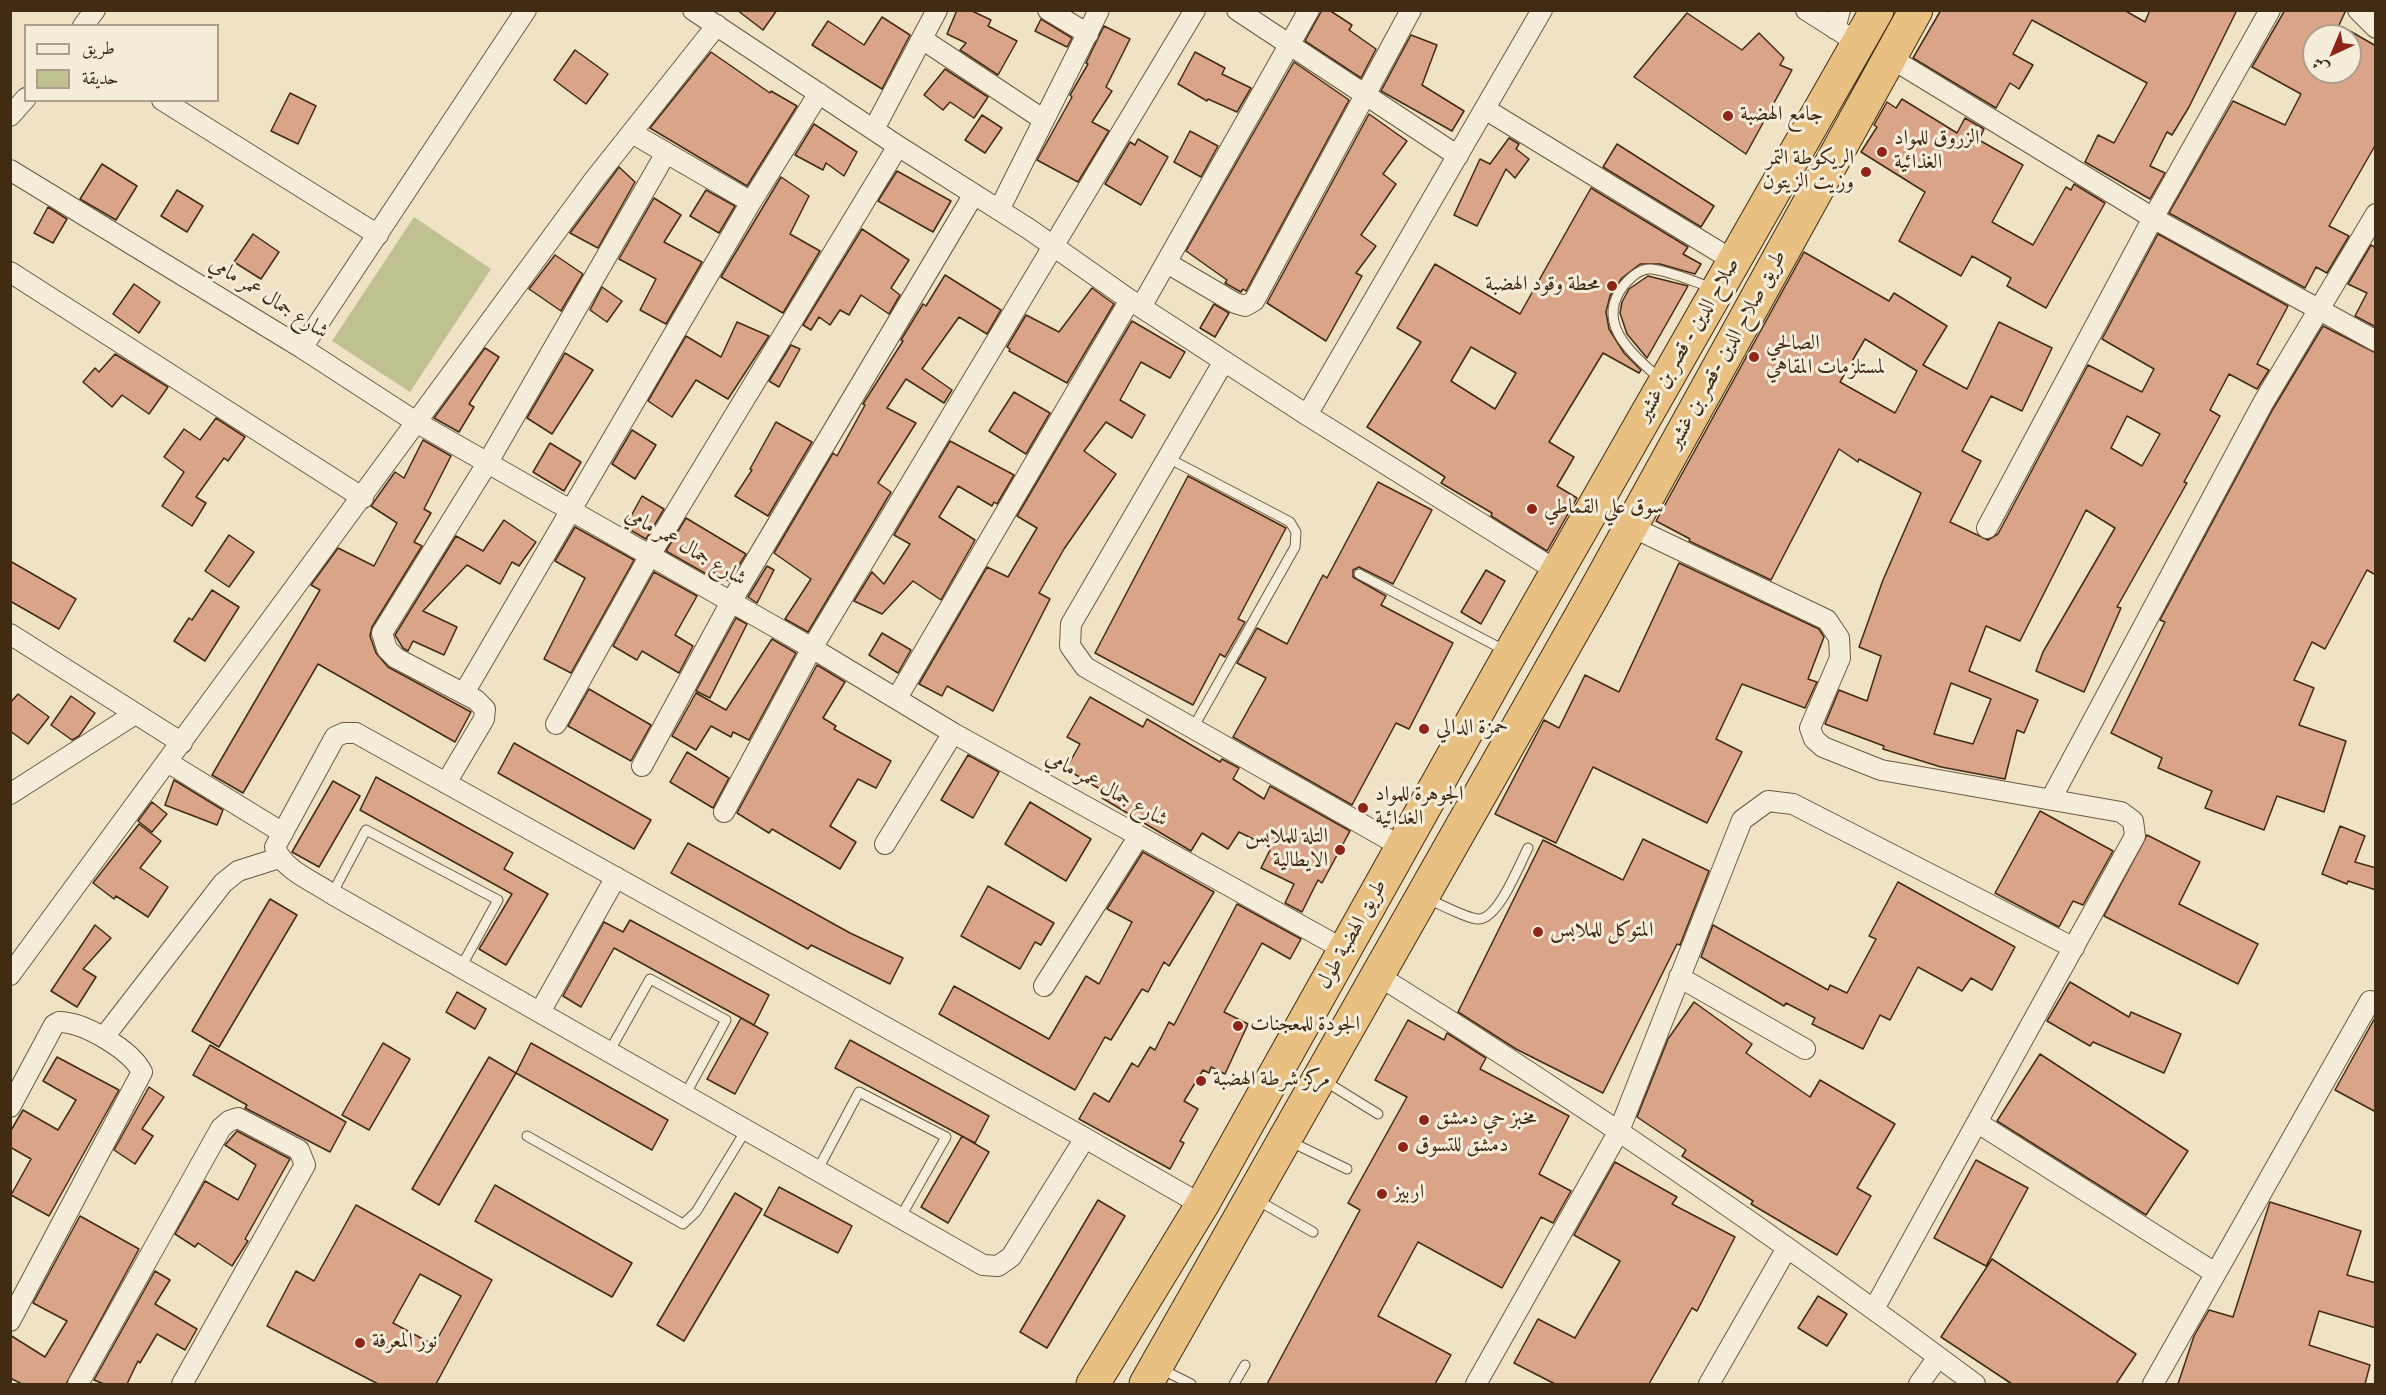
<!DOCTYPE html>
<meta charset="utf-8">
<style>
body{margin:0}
#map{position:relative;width:2386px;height:1395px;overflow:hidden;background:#efe2c5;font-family:"IM FELL DW Pica",Amiri,serif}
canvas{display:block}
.frame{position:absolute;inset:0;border:12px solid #422b13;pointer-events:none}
.legend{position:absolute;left:24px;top:24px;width:195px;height:78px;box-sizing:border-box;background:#f5ecd9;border:2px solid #ad9f8a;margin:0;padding:8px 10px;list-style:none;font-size:18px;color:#422b13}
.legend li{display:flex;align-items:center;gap:12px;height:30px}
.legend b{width:30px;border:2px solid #ad9f8a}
.north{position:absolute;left:2302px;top:24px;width:60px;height:60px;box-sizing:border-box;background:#f5ecd9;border:2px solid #ad9f8a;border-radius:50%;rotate:224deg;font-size:16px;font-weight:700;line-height:24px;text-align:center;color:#422b13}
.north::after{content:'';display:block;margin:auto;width:21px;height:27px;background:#8f2418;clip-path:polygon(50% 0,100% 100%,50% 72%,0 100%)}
</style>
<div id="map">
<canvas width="2386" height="1395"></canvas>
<div class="frame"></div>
<ul class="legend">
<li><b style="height:8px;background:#f5ecd9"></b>طريق</li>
<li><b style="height:16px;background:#c0c190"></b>حديقة</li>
</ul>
<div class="north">ش</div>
</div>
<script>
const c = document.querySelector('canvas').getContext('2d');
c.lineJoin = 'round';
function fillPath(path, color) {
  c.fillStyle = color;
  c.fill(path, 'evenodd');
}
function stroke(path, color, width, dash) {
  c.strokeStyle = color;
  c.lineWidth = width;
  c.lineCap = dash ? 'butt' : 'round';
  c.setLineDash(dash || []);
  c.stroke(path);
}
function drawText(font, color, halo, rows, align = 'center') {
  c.font = font + ' "IM FELL DW Pica",Amiri,serif';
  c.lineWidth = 6;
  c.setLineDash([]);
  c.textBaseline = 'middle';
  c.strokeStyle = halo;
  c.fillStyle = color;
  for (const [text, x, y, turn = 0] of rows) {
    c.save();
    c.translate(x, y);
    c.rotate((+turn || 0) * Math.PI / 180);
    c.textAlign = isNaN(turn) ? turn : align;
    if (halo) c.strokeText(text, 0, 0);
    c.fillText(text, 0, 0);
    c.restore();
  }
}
fillPath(new Path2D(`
 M414,217L491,269L410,392L332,341Z`), '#c0c190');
const building = new Path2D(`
 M737,10H777L763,30Z
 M957,10H970L991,20L988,26L1017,41L998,75L960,50L966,43L947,34Z
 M1322,10H1329L1352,25L1349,30L1376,49L1361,78L1305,41Z
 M1941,10H2124L2145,22L2150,10H2237L2189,107L2172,135L2167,132L2150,166L2165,173L2150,199L2085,162L2098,135L2114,143L2147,83L2032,20L2013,54L2033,65L2019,89L2010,83L1996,108L1913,58Z
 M2285,10H2346L2334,36H2314V72H2350V31L2376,46V144L2329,226L2349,236L2327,273L2316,267L2305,288L2169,213L2233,101L2285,125L2301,94L2252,67Z
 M1687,13L1742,50L1759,33L1784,58L1780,65L1792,70L1746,154L1634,77Z
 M882,17L910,35L882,89L812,45L828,21L864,45Z
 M1041,19L1072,38L1067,47L1035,31Z
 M1104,26L1130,39L1106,87L1112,91L1092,122L1109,131L1078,182L1037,160L1072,97L1070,95L1088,64L1086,63Z
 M1411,35L1437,45L1422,85L1464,111L1452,131L1381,91Z
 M575,50L608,74L586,104L554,80Z
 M711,52L770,93L771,91L797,106L747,186L650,128Z
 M1195,52L1225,68L1222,74L1251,88L1237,112L1208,99L1207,101L1178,84Z
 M1294,62L1349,100L1246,291L1243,289L1241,292L1225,283L1227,280L1186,251Z
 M945,69L988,97L974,118L950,102L943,110L924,95Z
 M290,93L316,106L298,144L271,131Z
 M1902,99L1957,133L1965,118L1984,129L1979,140L2023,165L1992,222L2033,245L2066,187L2071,190L2074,184L2105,203L2046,308L2007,286L2011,278L1972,256L1961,276L1899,241L1925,192L1861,152L1877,127L1874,125L1887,102L1896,108Z
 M1369,114L1407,141L1383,174L1396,184L1361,235L1376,246L1356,273L1362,276L1326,341L1267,303Z
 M982,115L1002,128L985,153L965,140Z
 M814,124L857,152L844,176L826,163L823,170L795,155Z
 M1190,131L1218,146L1201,177L1174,162Z
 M1509,138L1519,144L1516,149L1529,159L1515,178L1506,169L1477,226L1454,215L1480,159L1490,164Z
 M1138,139L1168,157L1141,205L1105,184L1130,142L1135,145Z
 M1617,144L1714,206L1701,227L1603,167Z
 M102,164L137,186L116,220L80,199Z
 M619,167L635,182L598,248L570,233Z
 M897,171L951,201L933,232L878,201Z
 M781,177L809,196L790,234L820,251L783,313L721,277Z
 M1591,188L1688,247L1683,254L1701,264L1695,274L1660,264H1640L1622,278L1610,296L1606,312L1609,329L1624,353L1641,370L1639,373L1603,353L1549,442L1574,457L1557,486L1577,498L1547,551L1491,516L1492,513L1441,483L1445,477L1367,427L1421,342L1397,328L1435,264L1520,314ZM1471,347L1516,373L1495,409L1451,381Z
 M177,190L203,206L187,232L161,216Z
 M706,190L735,206L719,233L690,216Z
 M654,198L681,215L664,242L702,262L666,324L640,310L656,279L619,259Z
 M48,207L67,219L53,243L34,233Z
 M862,229L909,260L891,288L900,295L889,314L861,295L849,315L840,310L830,325L819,317L811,330L803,325Z
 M253,234L279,252L261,279L234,262Z
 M2158,234L2288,306L2257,364L2269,370L2257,389L2229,374L2210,410L2220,416L2184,482L2187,483L2117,607L2121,608L2084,692L2036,671L2043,652L2115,528L2086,510L2020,641L1986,626L1969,671L2038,700L2024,733L2017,730L2005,779L1941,767L1883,749L1884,746L1825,724L1839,690L1867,701L1881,656L1859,647L1883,580L1921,493L1859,459L1858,462L1839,449L1771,580L1689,541L1690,539L1656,521L1804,252L1889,301L1894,293L1947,326L1923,365L1967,389L1999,322L2052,348L2022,411L1991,396L1962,451L1981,461L1950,522L1988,540L1998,534L2088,365L2142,392L2154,369L2102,339ZM1865,339L1917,371L1895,413L1840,382ZM2127,416L2160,434L2142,466L2111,448ZM1951,683L1991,699L1973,744L1934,734Z
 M2371,245L2376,248V327L2355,316L2367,293L2348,284Z
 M555,255L583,274L561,311L529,289Z
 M945,275L1001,310L987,334L959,317L922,369L952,390L944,403L906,379L887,408L916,423L878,483L891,492L808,632L785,619L811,579L774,553L833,453L837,456L865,405L863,404L903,341L901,340L923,304L926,306Z
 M1648,276L1688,286L1647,358L1627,334L1620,313L1622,302L1629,289Z
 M134,284L160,302L139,333L113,314Z
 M602,287L622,301L607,322L590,310Z
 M1092,288L1114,304L1067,383L1009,351L1010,349L1007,347L1026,315L1059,332Z
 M1214,304L1229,313L1215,337L1200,328Z
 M1132,321L1185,352L1170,378L1141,362L1120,400L1145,415L1132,438L1106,422L1084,451L1116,474L1064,549L1039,593L1050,599L993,711L947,686L942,696L919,684L987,567L1008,577L1037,528L1017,516Z
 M737,322L769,336L728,399L696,380L672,417L648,401L686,336L721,357Z
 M2323,326L2376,353V575L2367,570L2325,649L2312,642L2294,680L2314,688L2299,725L2346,741L2324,812L2277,796L2264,830L2205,808L2212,791L2158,768L2162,758L2111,733L2165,622L2160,620L2273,409Z
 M791,345L800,349L779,387L769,381Z
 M485,348L499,357L469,404L474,407L459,432L434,418Z
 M565,353L593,370L552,434L527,418Z
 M115,354L168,387L149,414L122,395L112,407L83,382L95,368L99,372Z
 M1014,392L1050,413L1026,454L989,431Z
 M216,418L245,437L228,461L224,458L196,497L206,503L192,526L162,506L184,472L164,457L184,429L200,440Z
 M776,422L812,442L768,516L735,496L752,470L750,469Z
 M632,430L656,445L635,479L612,464Z
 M423,440L451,456L424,509L431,513L414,542L422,546L372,627L370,636L376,653L388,667L471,712L455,742L318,664L243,793L212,775L320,590L311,585L338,548L374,566L397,523L371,506L395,472L404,478Z
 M950,441L1014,475L997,504L994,502L992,506L958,486L939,517L975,540L941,600L913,581L882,614L854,601L872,572L884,584L910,544L894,535Z
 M550,443L581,462L564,491L533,472Z
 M1188,476L1286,528L1238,619L1245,622L1225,657L1220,654L1193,705L1095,653Z
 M1378,482L1432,510L1393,584L1359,567L1353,570V577L1386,596L1381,605L1453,643L1409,729L1396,723L1352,805L1233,737L1266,678L1237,663L1257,628L1287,644L1323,575L1327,578Z
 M642,496L664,509L646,539L625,527Z
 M686,518L746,554L729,581L711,571L708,575L666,551Z
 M504,520L536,542L519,566L512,562L500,584L467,565L423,611L457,627L444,655L413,641L408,651L403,648L395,635L456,536L483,551Z
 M575,527L634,560L571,673L544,659L585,578L555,561Z
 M229,535L254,552L229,587L205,571Z
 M10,561L76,599L59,629L10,601Z
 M1679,563L1819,629L1824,637L1808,679L1817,682L1805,708L1742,684L1716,739L1742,752L1707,823L1593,767L1556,843L1495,814L1544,720L1559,728L1585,675L1619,692Z
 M767,566L774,570L757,603L748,597Z
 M1486,570L1505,581L1481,624L1461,612Z
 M654,572L697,596L675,635L693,646L679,673L642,651L637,660L613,646Z
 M212,590L239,607L205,661L174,641L189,618L192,620Z
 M736,618L747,624L710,698L696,691Z
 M882,633L911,650L898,673L869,655Z
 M772,639L796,653L749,740L733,732L731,737L711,726L696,750L672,736L696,693L726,710Z
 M817,665L845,682L823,718L836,726L834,729L891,761L876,788L858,779L830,826L856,842L840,869L772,829L769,833L737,813Z
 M589,689L651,725L631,761L568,726Z
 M18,694L49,717L28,744L10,731V703Z
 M71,696L95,713L79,736L72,740L51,725Z
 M1090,697L1143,727L1147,719L1220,762L1222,759L1239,768L1233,779L1264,799L1270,786L1350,831L1322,883L1318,880L1302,912L1285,903L1294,884L1261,868L1271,848L1239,832L1228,849L1202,833L1191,851L1102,798L1105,792L1066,769L1080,744L1067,737Z
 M514,743L651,820L634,849L498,773Z
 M687,752L729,778L713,808L670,782Z
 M968,755L999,772L973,818L941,800Z
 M376,777L513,853L504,869L548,894L506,965L479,949L512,894L360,810Z
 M174,780L223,810L217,825L165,805Z
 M333,781L360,796L319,867L292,852Z
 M152,802L167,814L152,832L138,821Z
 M1030,802L1091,839L1066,881L1005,844Z
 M2040,811L2113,851L2083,905L2073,901L2059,927L1995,893Z
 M139,824L161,841L140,868L168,887L148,917L116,896L114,899L93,883Z
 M2340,826L2365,836L2355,862L2376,868V890L2348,881L2347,884L2322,874Z
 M2147,835L2200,862L2179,904L2258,944L2238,984L2104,916Z
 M1643,839L1709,871L1680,945L1677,944L1603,1093L1516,1049L1458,1012L1543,840L1623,880Z
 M688,843L850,933L903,958L890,984L811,945L808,949L671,873Z
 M1143,852L1214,892L1169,966L1164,962L1148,992L1142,989L1111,1040L1105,1037L1075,1090L939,1014L954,986L1049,1039L1086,976L1099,984L1132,922L1107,909Z
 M1898,882L2015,947L1992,990L1971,978L1962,991L1918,967L1890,1020L1880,1015L1863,1049L1812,1024L1815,1018L1786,1003L1784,1006L1701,957L1713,925L1828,990L1830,985L1847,993L1876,939L1869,936Z
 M988,886L1054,923L1041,945L1035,942L1020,969L961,936Z
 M270,899L297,915L219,1047L192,1031Z
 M1237,904L1301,939L1290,959L1262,943L1224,1012L1248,1024L1225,1074L1211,1067L1209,1073L1203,1070L1184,1101L1198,1109L1180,1141L1184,1143L1170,1169L1079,1119L1094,1093L1109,1102L1132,1063L1138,1067L1150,1047L1155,1050L1169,1022L1174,1025Z
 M630,920L769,995L754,1025L614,948L581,1007L563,996L604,922L623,932Z
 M95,925L111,938L83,969L96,977L77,1007L51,991Z
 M2070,982L2129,1017L2131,1012L2181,1034L2164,1073L2093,1042L2090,1046L2047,1021Z
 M457,992L486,1009L475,1029L446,1012Z
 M1694,1002L1752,1044L1746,1053L1810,1097L1820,1080L1895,1124L1857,1188L1871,1196L1837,1255L1751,1204L1753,1201L1682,1156L1686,1150L1637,1117L1668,1039Z
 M2376,1016V1112L2335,1090Z
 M741,1018L768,1033L735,1094L707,1079Z
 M1408,1020L1444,1040L1447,1033L1486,1058L1480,1069L1569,1116L1539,1174L1571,1191L1553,1223L1541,1217L1502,1288L1418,1242L1378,1316L1451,1355L1435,1384H1267L1360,1210L1348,1203L1407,1097L1375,1080Z
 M850,1040L989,1116L975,1143L835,1068Z
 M383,1043L410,1059L369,1130L342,1115Z
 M531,1043L668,1120L652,1150L516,1073Z
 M210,1045L346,1122L330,1152L245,1108L247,1105L193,1075Z
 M2040,1054L2188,1151L2146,1215L1997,1121Z
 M57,1057L119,1090L49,1216L11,1195L31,1159L10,1147V1132L23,1110L58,1130L76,1100L43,1081Z
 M489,1057L516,1073L439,1205L412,1189Z
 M149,1087L164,1097L142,1129L153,1136L135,1164L114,1150Z
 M237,1131L290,1159L245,1239L248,1241L232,1266L198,1243L195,1247L175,1234L205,1181L238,1200L256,1165L225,1145Z
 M962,1136L989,1152L948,1223L921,1207Z
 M1976,1160L2028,1188L1986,1266L1934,1238Z
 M1615,1162L1677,1197L1672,1204L1735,1237L1697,1311L1692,1308L1649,1384H1555L1514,1363L1538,1319L1575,1338L1620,1261L1574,1235Z
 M495,1185L632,1263L612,1297L475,1221Z
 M779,1187L852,1226L838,1253L764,1215Z
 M735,1193L762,1209L684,1341L657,1325Z
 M1098,1200L1125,1216L1047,1348L1020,1332Z
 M2270,1202L2361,1231L2347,1275L2376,1283V1328L2319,1311L2309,1345L2370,1365L2365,1384H2178L2194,1336L2209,1310L2233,1317Z
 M356,1205L492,1280L436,1384H378L267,1326L296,1271L314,1281ZM420,1274L461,1296L434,1345L393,1323Z
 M80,1216L139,1249L66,1384H22L10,1378V1335L45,1357L67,1321L33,1303Z
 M1992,1259L2136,1354L2116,1384H2012L1941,1337Z
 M155,1271L170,1280L155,1304L197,1329L185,1350L157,1334L140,1363L138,1361L127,1384H104L94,1380Z
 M1818,1296L1847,1314L1827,1346L1798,1328Z`);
fillPath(building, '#daa489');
stroke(building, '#422b13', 1.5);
const service = new Path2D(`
 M1661,380C1634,355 1593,324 1624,285C1630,278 1640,268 1651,269C1671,271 1694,282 1713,288
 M1168,458L1290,522L1296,532L1295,547L1193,728
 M1359,574L1506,651
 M332,894L366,830L498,900L461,967
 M1426,898C1438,903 1467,919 1479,919C1499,918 1519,865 1528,848
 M609,1052L650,979L726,1020L685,1095
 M1323,1080L1378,1114
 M527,1136L683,1224L696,1212L746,1130
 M1291,1142L1347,1169
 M817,1171L859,1092L946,1137L900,1218
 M1257,1200L1313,1232
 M1161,1369L1191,1384
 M1234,1384L1245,1365`);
const minor = new Path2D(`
 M693,10L898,146L1029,229L1130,300L1307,415L1557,571
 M1048,10L1088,34
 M1237,10L1458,156
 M1806,10L1858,43
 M2358,10L2376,28
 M83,26L95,10
 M1835,29L1840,10
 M922,39L1044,120
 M1889,57L2153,218L2376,341
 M162,100L378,235
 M1485,109L1734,261
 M10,116L26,98
 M874,129L937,10
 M632,133L751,202
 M10,170L302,348L416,422L812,648L953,733L1345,950
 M999,210L1099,10
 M1167,263L1235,303L1245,306L1254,301L1411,10
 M10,272L363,498
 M1141,307L1309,10
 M302,348L526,10
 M1224,361L1071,624L1070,646L1085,667L1402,847
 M1307,415L1542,10
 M1632,527L1827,620L1839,638L1840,658L1810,728L1814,739L1823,747L1881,770L2121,812L2133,821L2135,836L1874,1309
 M1987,528L2153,218L2270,10
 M10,634L182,743
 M464,693L751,202L819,93
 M897,698L1130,300
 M556,724L650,555L898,146
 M169,763L283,833
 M642,766L731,602L974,194
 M446,783L484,719L485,709L476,700L396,658L387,649L382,633L488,462L666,153
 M10,794L135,714
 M2051,799L2263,403L2376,214
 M724,812L812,648L1195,10
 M885,844L953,733
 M10,975L594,180L717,25
 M1379,976C1584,1104 1782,1240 1975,1384
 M1679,977L1805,1049
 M1044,986L1139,836
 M540,1012L616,877
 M104,1037L223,883L238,871L279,858
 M10,1107L54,1025L59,1022C84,1022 131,1050 142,1072L10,1321
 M1978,1123L2215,1273
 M1085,1138L1011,1257L998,1266L983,1265L332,894C313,881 283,870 275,847L335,737L344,733H356L1085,1138L1202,1205
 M78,1384L221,1128L229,1121L238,1118L299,1150L305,1165L182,1384
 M1476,1384L1619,1131L1742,820L1768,801L1793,804L2074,948
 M1709,1384L1787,1248
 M1919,1384L1938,1357
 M2153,1384L2370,1001`);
const trunk = new Path2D(`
 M1093,1384L1202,1205L1501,670L1877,10
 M1146,1384L1592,597L1916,10`);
stroke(service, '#6d5940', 11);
stroke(minor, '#6d5940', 22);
stroke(trunk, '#422b13', 35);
stroke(service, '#f5ecd9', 9);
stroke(minor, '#f5ecd9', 20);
stroke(trunk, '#e8c182', 33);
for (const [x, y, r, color] of [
 [1728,116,6,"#8f2418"],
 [1882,152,6,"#8f2418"],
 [1866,172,6,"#8f2418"],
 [1612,286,6,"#8f2418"],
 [1754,357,6,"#8f2418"],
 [1532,509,6,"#8f2418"],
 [1424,729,6,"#8f2418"],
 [1363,808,6,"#8f2418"],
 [1340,850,6,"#8f2418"],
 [1538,932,6,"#8f2418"],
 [1238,1026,6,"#8f2418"],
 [1201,1081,6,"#8f2418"],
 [1424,1120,6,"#8f2418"],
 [1403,1147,6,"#8f2418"],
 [1382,1194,6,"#8f2418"],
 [360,1343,6,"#8f2418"]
]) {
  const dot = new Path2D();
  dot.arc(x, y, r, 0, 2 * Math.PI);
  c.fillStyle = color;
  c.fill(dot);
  stroke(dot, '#f5ecd9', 2);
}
drawText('21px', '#422b13', '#f5ecd9', [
 ["جامع الهضبة",1740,116],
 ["الزروق للمواد",1894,140],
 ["الغذائية",1894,164],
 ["الريكوطة التمر",1854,160,"right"],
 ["وزيت الزيتون",1854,184,"right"],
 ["محطة وقود الهضبة",1600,286,"right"],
 ["الصالحي",1766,345],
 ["لمستلزمات المقاهي",1766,369],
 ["سوق علي القماطي",1544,509],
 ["حمزة الدالي",1436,729],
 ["الجوهرة للمواد",1375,796],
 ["الغدائية",1375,820],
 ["التلة للملابس",1328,838,"right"],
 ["الايطالية",1328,862,"right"],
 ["المتوكل للملابس",1550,932],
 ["الجودة للمعجنات",1250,1026],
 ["مركز شرطة الهضبة",1213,1081],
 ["مخبز حي دمشق",1436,1120],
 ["دمشق للتسوق",1415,1147],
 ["اربيز",1394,1194],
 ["نور المعرفة",372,1343]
], 'left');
drawText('21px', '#422b13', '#f5ecd9', [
 ["شارع جمال عمر مامي",268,299,32],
 ["صلاح الدين - قصر بن غشير",1689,340,-60],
 ["طريق صلاح الدين -قصر بن غشير",1728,350,-61],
 ["شارع جمال عمر مامي",685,548,30],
 ["شارع جمال عمر مامي",1106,790,29],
 ["طريق الهضبة طول",1353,935,-61]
]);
</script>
